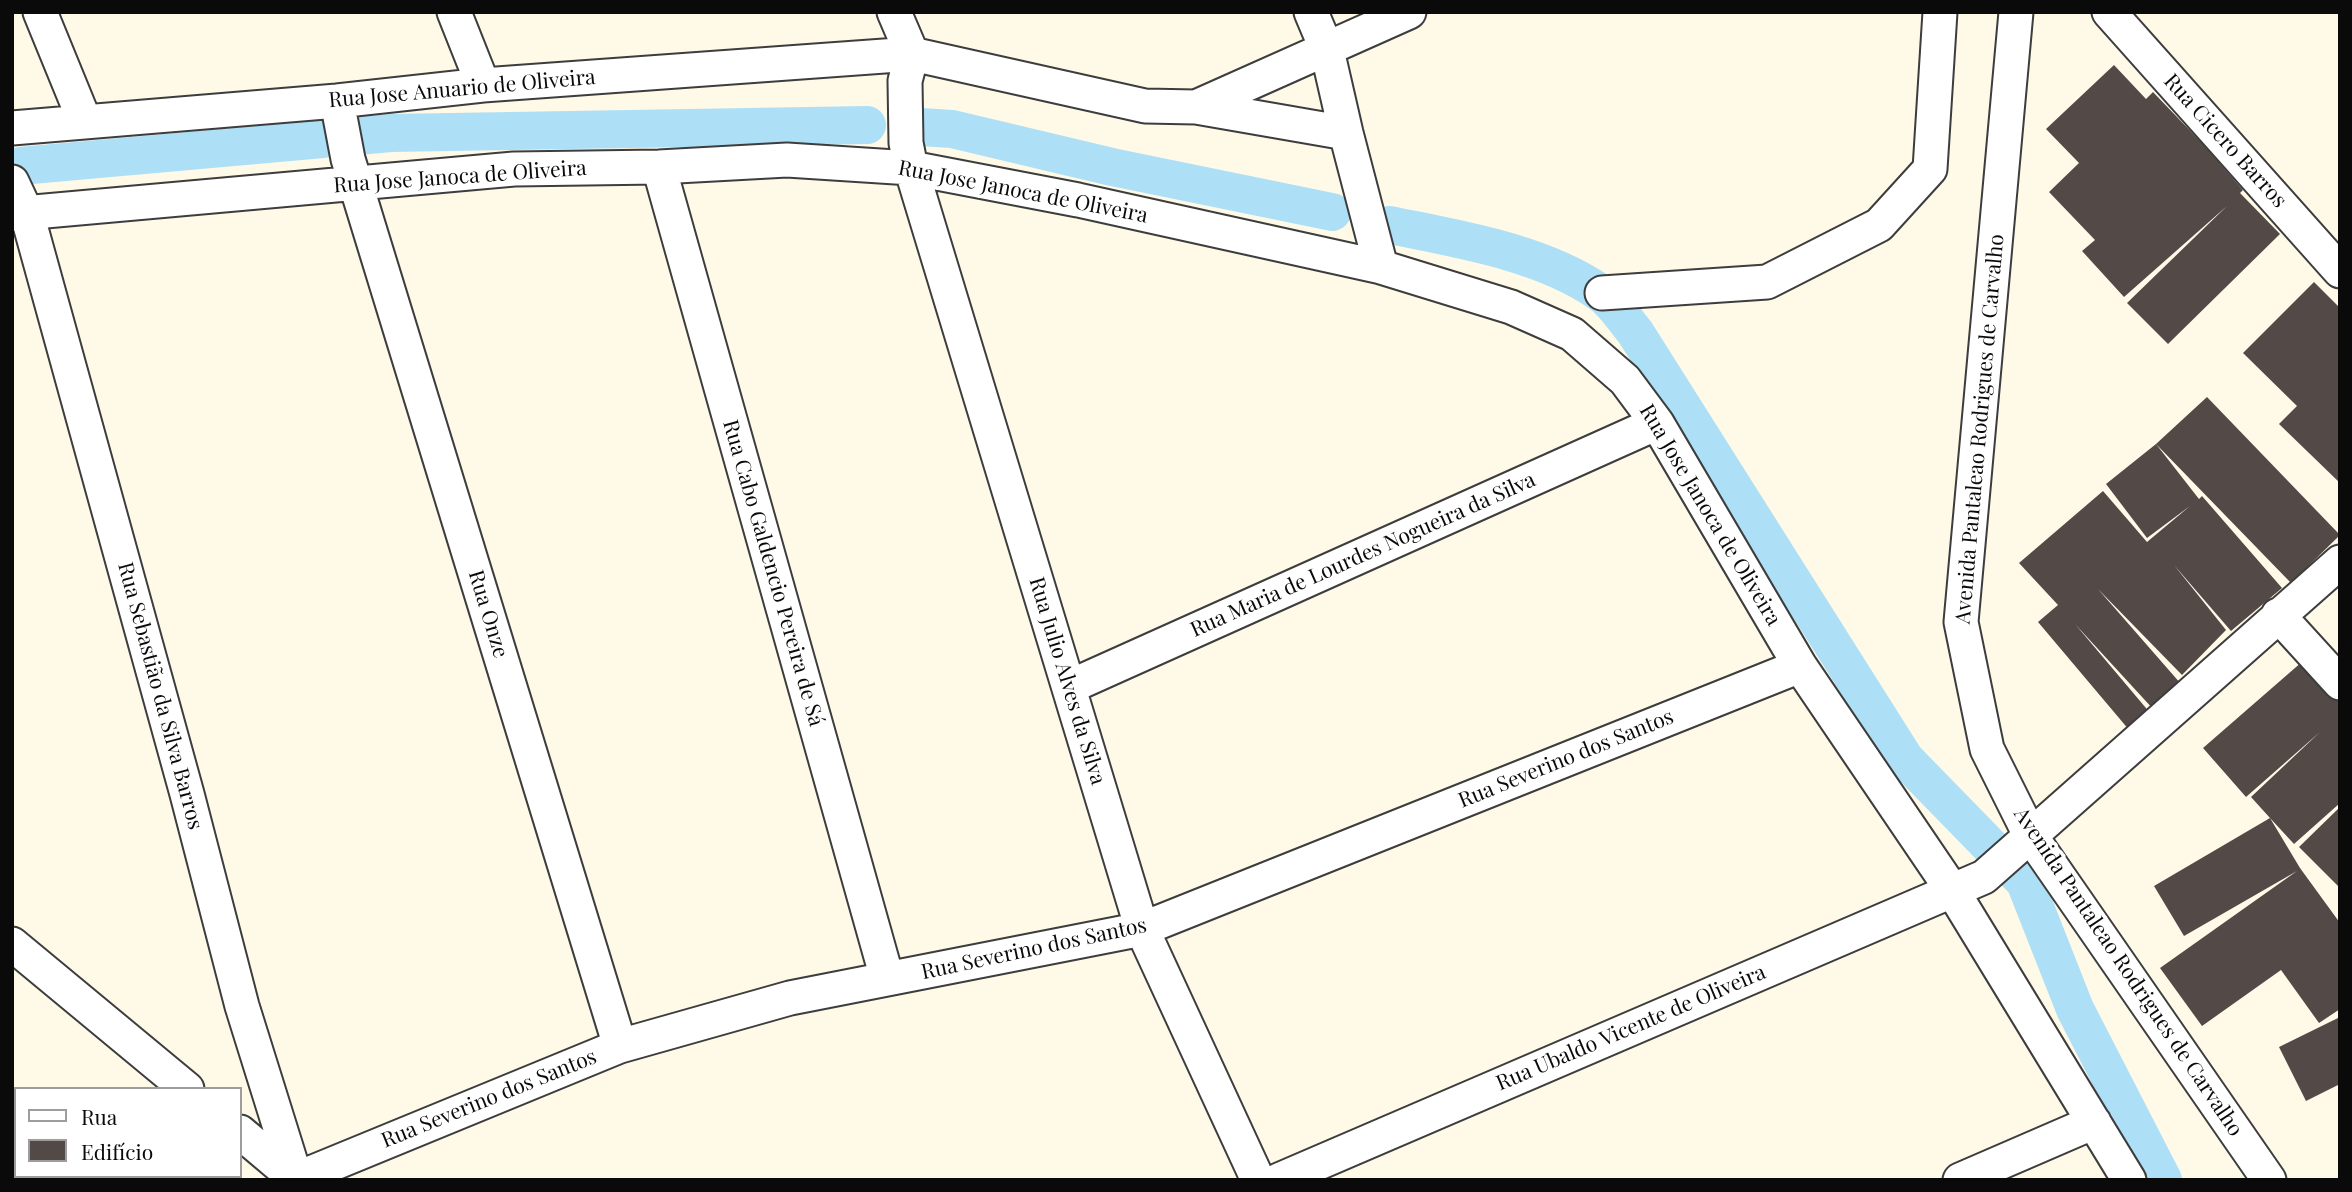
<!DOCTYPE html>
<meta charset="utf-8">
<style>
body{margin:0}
#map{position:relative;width:2352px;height:1192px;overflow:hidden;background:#fff9e8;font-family:"Playfair Display",serif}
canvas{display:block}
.frame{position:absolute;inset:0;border:14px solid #0a0a0a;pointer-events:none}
.legend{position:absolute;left:14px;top:1087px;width:228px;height:91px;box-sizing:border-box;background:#fff;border:2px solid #9d9d9d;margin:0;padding:9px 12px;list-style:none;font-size:21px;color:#0a0a0a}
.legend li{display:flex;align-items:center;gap:14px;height:35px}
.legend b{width:35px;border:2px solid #9d9d9d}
</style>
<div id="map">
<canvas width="2352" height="1192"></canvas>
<div class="frame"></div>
<ul class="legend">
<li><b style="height:9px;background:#fff"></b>Rua</li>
<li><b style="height:19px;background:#534a47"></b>Edifício</li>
</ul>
</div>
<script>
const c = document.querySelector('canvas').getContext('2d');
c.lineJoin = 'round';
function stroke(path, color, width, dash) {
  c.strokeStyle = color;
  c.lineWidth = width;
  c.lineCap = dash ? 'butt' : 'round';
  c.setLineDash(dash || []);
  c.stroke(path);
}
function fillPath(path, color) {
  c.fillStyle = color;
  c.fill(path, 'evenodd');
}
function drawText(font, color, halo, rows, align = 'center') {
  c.font = font + ' "Playfair Display",serif';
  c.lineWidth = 7;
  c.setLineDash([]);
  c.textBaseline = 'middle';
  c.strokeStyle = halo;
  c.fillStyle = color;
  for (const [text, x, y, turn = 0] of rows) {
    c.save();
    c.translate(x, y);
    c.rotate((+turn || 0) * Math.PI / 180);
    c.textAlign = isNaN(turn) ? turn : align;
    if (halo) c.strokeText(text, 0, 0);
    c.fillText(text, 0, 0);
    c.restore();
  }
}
stroke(new Path2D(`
 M921,127L952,129L1112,167L1332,212
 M357,136L391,133L867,125
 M20,166L323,139
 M1390,225C1458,239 1541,252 1599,292C1613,301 1624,319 1635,332L1905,759L2025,882L2075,1009L2163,1180`), '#ade0f6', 38);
fillPath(new Path2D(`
 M2114,65L2146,99L2153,92L2202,143L2243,190L2240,193L2280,234L2168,344L2127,303L2227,206L2124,297L2082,251L2095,240L2049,192L2079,163L2046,129Z
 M2314,282L2340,308V483L2279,424L2297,406L2243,353Z
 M2207,397L2340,535L2291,583L2156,444Z
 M2156,444L2199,499L2202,496L2282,588L2231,631L2174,565L2226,630L2182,675L2098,589L2181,684L2154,710L2075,624L2151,714L2130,731L2038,622L2058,605L2019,563L2103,491L2147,542L2190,506L2147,538L2106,484Z
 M2303,661L2340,701V803L2294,844L2270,818L2300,868L2340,923V1009L2319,1023L2281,970L2202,1026L2160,968L2297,871L2184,936L2154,886L2270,818L2251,797L2320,732L2246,797L2203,748Z
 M2340,807V888L2299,847Z
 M2340,1017V1084L2306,1101L2279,1047Z`), '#534a47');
const minor = new Path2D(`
 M40,12L85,122
 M454,12L483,85
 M894,12L912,54
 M1311,12L1327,50L1346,133L1381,267
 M2016,12L1961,622L1987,749L2030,835L2269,1180
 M2109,12L2340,271
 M912,54L905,81L906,143L911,168L1142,929L1258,1180
 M337,101L348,159L620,1046
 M1196,107L1346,133
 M12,128L337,101L483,85L912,54L1145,106L1196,107L1409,12
 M659,167L887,978
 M12,182L27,214L187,794L242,1006L296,1179
 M12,214L514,169L659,167L787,160L911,168L1078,200L1381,267L1511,307L1572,334L1625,380L1657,423L1800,666L1952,890L2129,1180
 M1602,293L1767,282L1879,225L1930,169L1940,12
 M2278,615L2340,683
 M1069,687L1657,423
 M12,944L187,1089
 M240,1132L297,1180
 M296,1179L620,1046L790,998L1142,929L1800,666
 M1279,1180L1984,877L2340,562
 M1960,1180L2094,1122`);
stroke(minor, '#3d3d3d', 37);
stroke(minor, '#fff', 33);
drawText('21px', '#0a0a0a', '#fff', [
 ["Rua Jose Anuario de Oliveira",462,89,-5],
 ["Rua Cicero Barros",2225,141,48],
 ["Rua Jose Janoca de Oliveira",460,177,-4],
 ["Rua Jose Janoca de Oliveira",1023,192,11],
 ["Avenida Pantaleao Rodrigues de Carvalho",1980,429,-85],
 ["Rua Jose Janoca de Oliveira",1710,515,59],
 ["Rua Maria de Lourdes Nogueira da Silva",1363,555,-24],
 ["Rua Cabo Galdencio Pereira de Sá",773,573,74],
 ["Rua Onze",488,614,73],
 ["Rua Julio Alves da Silva",1067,681,73],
 ["Rua Sebastião da Silva Barros",160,696,75],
 ["Rua Severino dos Santos",1566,759,-22],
 ["Rua Severino dos Santos",1034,949,-12],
 ["Avenida Pantaleao Rodrigues de Carvalho",2128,972,56],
 ["Rua Ubaldo Vicente de Oliveira",1631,1028,-23],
 ["Rua Severino dos Santos",489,1099,-22]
]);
</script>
